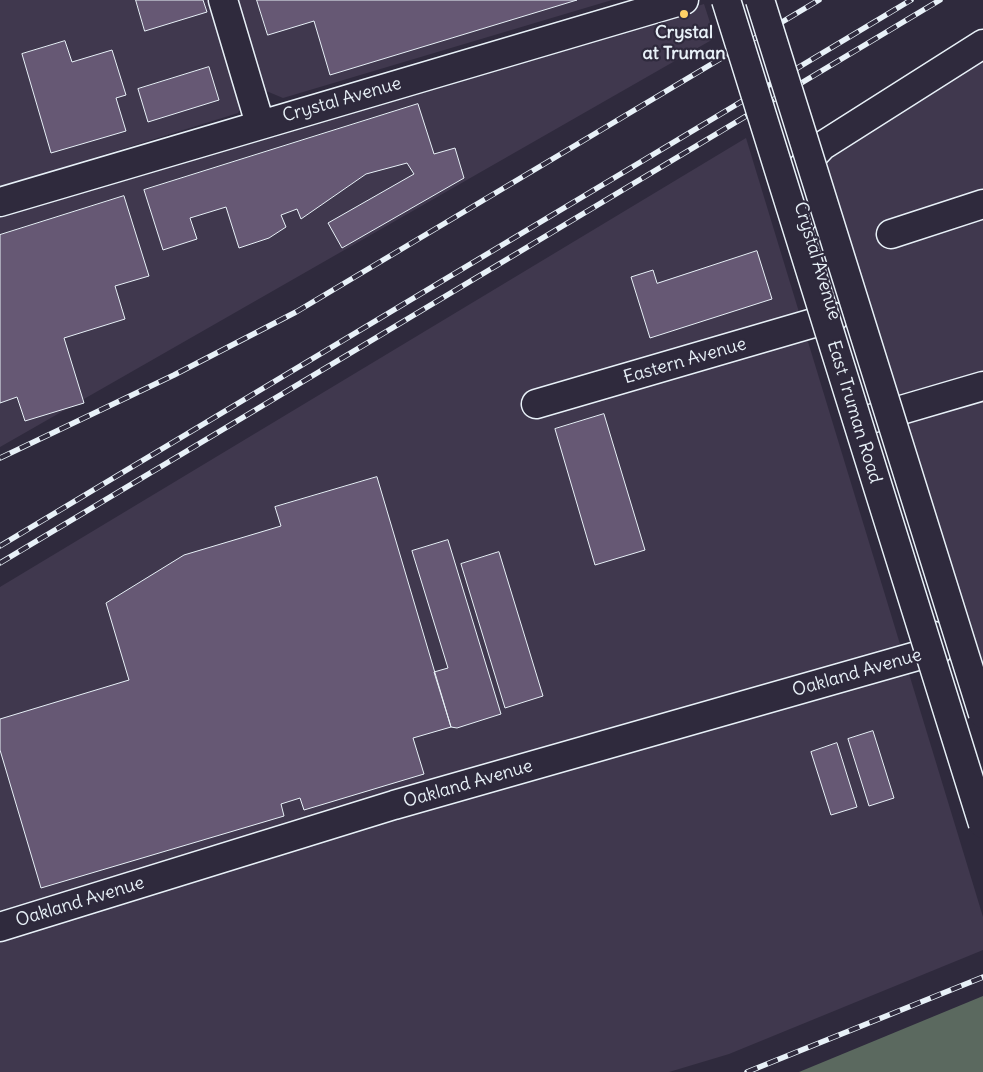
<!DOCTYPE html>
<style>
body{margin:0}
canvas{display:block;background:#2f2a3d}
</style>
<canvas width="983" height="1072"></canvas>
<script>
const c = document.querySelector('canvas').getContext('2d');
c.lineJoin = 'round';
function fillPath(path, color) {
  c.fillStyle = color;
  c.fill(path, 'evenodd');
}
function stroke(path, color, width, dash) {
  c.strokeStyle = color;
  c.lineWidth = width;
  c.lineCap = dash ? 'butt' : 'round';
  c.setLineDash(dash || []);
  c.stroke(path);
}
function drawText(font, color, halo, rows, align = 'center') {
  c.font = font + ' Delius,sans-serif';
  c.lineWidth = 4.5;
  c.setLineDash([]);
  c.textBaseline = 'middle';
  c.strokeStyle = halo;
  c.fillStyle = color;
  for (const [text, x, y, turn = 0] of rows) {
    c.save();
    c.translate(x, y);
    c.rotate((+turn || 0) * Math.PI / 180);
    c.textAlign = isNaN(turn) ? turn : align;
    if (halo) c.strokeText(text, 0, 0);
    c.fillText(text, 0, 0);
    c.restore();
  }
}
fillPath(new Path2D(`
 M0,0H213L243,104L238,113L0,187Z
 M233,0H612L283,98L264,90L258,79Z
 M704,4L715,38L0,447V216Z
 M983,59V671L823,164Z
 M746,138L983,917V950L729,1054L669,1072H0V587Z`), '#40384e');
fillPath(new Path2D(`
 M983,996V1072H799Z`), '#5b695f');
const building = new Path2D(`
 M136,0H203L207,12L145,31Z
 M257,0H577L330,75L314,21L268,35Z
 M65,41L72,62L112,50L126,95L116,98L126,131L51,153L22,54Z
 M209,67L219,100L148,122L138,89Z
 M418,104L434,154L455,148L464,178L342,248L328,223L414,174L407,163L366,174L301,219L297,209L281,215L286,227L269,238L239,248L226,207L190,218L197,239L163,250L144,190Z
 M124,196L149,276L115,286L125,319L64,338L84,403L25,421L17,397L0,403V235Z
 M757,251L772,299L650,338L631,277L653,270L657,283Z
 M604,414L645,550L595,565L555,429Z
 M377,477L451,727L413,738L424,774L304,810L300,798L281,804L284,816L41,888L0,750V719L129,680L106,603L184,555L281,526L275,507Z
 M448,540L501,714L457,728L451,727L434,672L448,668L412,551Z
 M499,552L543,696L505,708L461,564Z
 M873,731L894,798L869,806L848,739Z
 M837,743L857,807L831,815L811,752Z`);
fillPath(building, '#665874');
stroke(building, '#e8f1f8', 1);
const minor = new Path2D(`
 M223,0L260,124
 M0,202L684,0
 M803,218L797,198L798,172L822,146L983,44
 M891,234L983,204
 M536,404L834,317
 M867,420L983,386
 M0,927L394,805L938,650L934,636`);
stroke(minor, '#e8f1f8', 31);
stroke(minor, '#2f2a3d', 28);
const rail = new Path2D(`
 M0,458L174,375L296,312L819,0
 M0,546L911,0
 M0,563L940,0
 M747,1072L983,977`);
stroke(rail, '#e8f1f8', 5.5);
stroke(rail, '#2f2a3d', 4, [11]);
const majorBridge = new Path2D(`
 M726,0L983,824
 M760,0L983,714`);
stroke(majorBridge, '#e8f1f8', 31, []);
stroke(majorBridge, '#2f2a3d', 28);
for (const [x, y, r, color] of [
 [684,14,5,"#ffd166"]
]) {
  const dot = new Path2D();
  dot.arc(x, y, r, 0, 2 * Math.PI);
  c.fillStyle = color;
  c.fill(dot);
  stroke(dot, '#2f2a3d', 2);
}
drawText('bold 18px', '#e8f1f8', '#2f2a3d', [
 ["Crystal",684,33],
 ["at Truman",684,54]
]);
drawText('18px', '#e8f1f8', '#2f2a3d', [
 ["Crystal Avenue",342,100,-16],
 ["Crystal Avenue",817,261,73],
 ["Eastern Avenue",685,361,-16],
 ["East Truman Road",854,412,73],
 ["Oakland Avenue",857,673,-16],
 ["Oakland Avenue",468,784,-16],
 ["Oakland Avenue",80,902,-17]
]);
</script>
